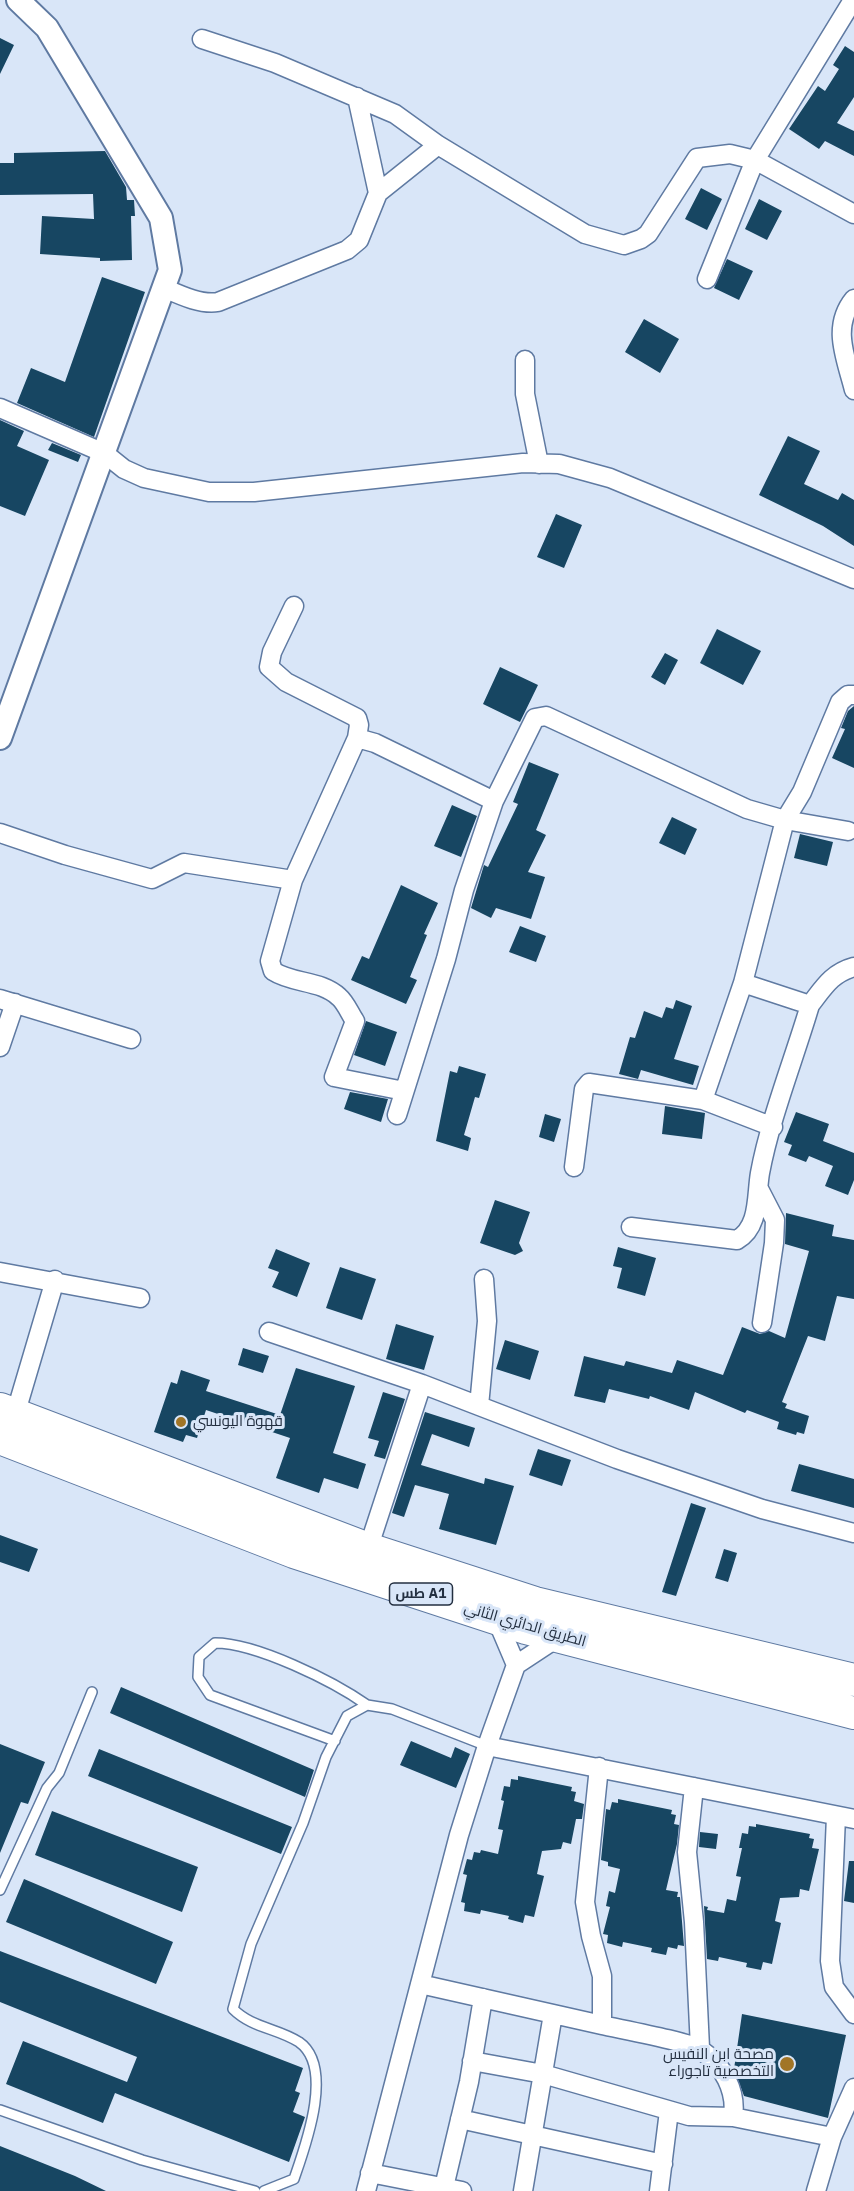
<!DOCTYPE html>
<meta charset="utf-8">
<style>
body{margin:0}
canvas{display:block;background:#d9e6f8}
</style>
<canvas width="854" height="2191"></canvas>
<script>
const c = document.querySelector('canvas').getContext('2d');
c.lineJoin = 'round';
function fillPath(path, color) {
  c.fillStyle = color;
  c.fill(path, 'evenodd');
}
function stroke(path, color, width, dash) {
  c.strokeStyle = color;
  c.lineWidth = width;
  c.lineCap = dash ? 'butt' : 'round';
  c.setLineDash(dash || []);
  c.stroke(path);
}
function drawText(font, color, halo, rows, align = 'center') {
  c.font = font + ' "IBM Plex Sans",Cairo,sans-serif';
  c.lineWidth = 6;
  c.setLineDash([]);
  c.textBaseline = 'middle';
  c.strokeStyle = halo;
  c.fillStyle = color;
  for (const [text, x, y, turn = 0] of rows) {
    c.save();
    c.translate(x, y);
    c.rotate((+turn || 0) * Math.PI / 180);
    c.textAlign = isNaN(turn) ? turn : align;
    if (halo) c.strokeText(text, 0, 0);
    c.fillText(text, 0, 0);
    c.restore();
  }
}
fillPath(new Path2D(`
 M0,38L14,45L0,74Z
 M845,46L854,52V97L837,123L854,131V156L825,141L819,149L789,129L818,86L825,91L839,69L833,65Z
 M105,151L126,187L127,200H134L135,216H131L132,260L100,261V258L40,254L42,216L94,219L93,194L0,195V163H14V153Z
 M701,188L722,199L707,230L685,219Z
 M759,199L782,211L767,240L745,229Z
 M727,259L753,271L739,300L714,288Z
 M102,277L145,292L94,437L17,403L31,368L65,382Z
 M644,319L679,339L660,373L625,352Z
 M0,420L24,431L17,446L49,460L25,516L0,506Z
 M788,436L820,451L804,484L838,500L842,493L854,500V546L823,526L759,495Z
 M52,443L81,455L78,462L48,450Z
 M556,514L582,525L564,568L537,557Z
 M717,629L761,651L743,685L700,663Z
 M665,653L678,660L665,685L651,677Z
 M500,667L538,685L520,722L483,704Z
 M854,706V768L832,758L845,729L841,728L848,711Z
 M529,762L559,774L536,830L546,835L528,872L545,877L531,919L496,908L491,918L471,908L484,865L488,867L518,804L513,802Z
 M452,805L477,816L461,857L434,846Z
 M672,817L697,829L685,855L659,843Z
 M800,834L833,842L827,866L794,858Z
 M401,885L438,903L424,934L427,935L410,977L417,980L406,1004L351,980L362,956L369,959Z
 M520,926L546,936L536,962L509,952Z
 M676,1000L692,1006L674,1059L699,1066L693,1085L641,1070L638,1079L619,1074L630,1037L635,1038L644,1011L662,1018L666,1007L673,1009Z
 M366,1021L397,1032L385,1066L354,1055Z
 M459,1066L486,1074L479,1098L475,1097L464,1135L471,1138L468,1151L436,1141L450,1071L457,1073Z
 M350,1092L388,1099L381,1122L344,1109Z
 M665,1106L705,1113L702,1139L662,1134Z
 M796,1112L829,1124L823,1141L854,1153V1180L848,1195L825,1186L833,1166L809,1156L806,1162L788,1155L792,1145L784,1142Z
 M545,1114L561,1119L554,1142L539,1137Z
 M495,1200L530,1212L519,1243L523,1251L515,1255L480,1243Z
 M786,1213L834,1225L832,1236L854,1240V1299L837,1296L825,1341L808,1336L782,1402L787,1404L785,1408L809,1416L804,1434L797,1432L796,1435L777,1429L779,1422L747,1410L745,1413L695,1392L689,1410L650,1396L649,1399L609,1389L605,1403L574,1396L584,1356L624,1366L626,1361L672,1373L677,1360L723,1375L742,1327L760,1334L769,1331L785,1338L809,1251L785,1244Z
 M618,1247L656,1258L645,1296L617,1288L622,1268L613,1266Z
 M276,1249L310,1263L297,1297L272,1287L279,1272L268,1268Z
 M340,1267L376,1279L362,1320L326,1308Z
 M396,1324L434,1336L424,1370L386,1359Z
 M505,1340L539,1351L530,1380L496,1369Z
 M243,1348L269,1356L263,1373L238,1365Z
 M296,1368L355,1386L333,1453L366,1464L358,1489L324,1478L319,1493L276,1478L290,1438L206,1410L197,1438L186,1435L183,1442L154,1432L171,1382L177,1384L181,1370L210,1380L206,1391L280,1415Z
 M383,1392L405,1399L385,1459L374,1456L379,1441L368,1438Z
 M425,1412L475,1428L469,1447L432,1434L421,1465L484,1484L485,1478L514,1486L496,1545L439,1529L449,1494L415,1485L404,1517L392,1513Z
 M538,1449L571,1460L562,1486L529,1475Z
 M799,1464L854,1479V1508L791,1491Z
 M691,1503L706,1508L676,1596L662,1592Z
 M0,1535L38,1549L29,1572L0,1562Z
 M724,1549L737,1553L728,1582L715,1578Z
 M121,1687L314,1770L305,1797L110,1713Z
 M411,1741L451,1758L455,1747L470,1754L456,1788L400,1765Z
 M0,1744L45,1762L28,1804L21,1802L0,1853Z
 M99,1749L292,1827L281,1854L88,1776Z
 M518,1776L572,1787L571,1791L576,1792L574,1801L584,1804L582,1819H576L571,1844L563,1842L561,1849L542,1851L537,1874L544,1876L534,1917L525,1915L523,1923L508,1919L509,1916L481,1910L480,1914L464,1911L465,1903L461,1902L467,1875L463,1874L467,1859L472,1860L474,1852L480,1853L481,1850L498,1854L503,1830L498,1829L504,1801L501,1800L504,1786L510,1787L511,1779L518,1780Z
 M618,1799L672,1810L671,1814L676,1815L674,1824L679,1825L677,1844L666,1890L678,1892L677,1897H680L684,1946L678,1945L677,1949L668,1947L666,1955L651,1952L652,1948L623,1942L622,1947L607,1943L608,1935L603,1934L610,1907L606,1906L609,1891L615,1893L620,1869L608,1866V1862L601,1860L606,1809L610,1810L612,1802L618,1803Z
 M52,1811L198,1867L182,1912L35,1855Z
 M756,1824L810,1834L809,1838L814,1839L812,1848L819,1849L809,1891L800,1889L799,1897L780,1898L775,1921L781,1923L772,1964L763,1962L761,1970L746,1967L747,1963L719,1957L718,1961L707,1959L704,1906L708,1907L707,1910L724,1913L727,1899L736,1901L741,1877L736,1876L742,1848H739L742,1833L748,1834L749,1826L756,1827Z
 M700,1832L718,1834L716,1849L699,1847Z
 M849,1861H854V1903L844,1901Z
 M24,1879L173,1942L156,1984L6,1922Z
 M0,1951L303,2068L295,2091L300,2093L293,2112L305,2117L289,2162L115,2093L103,2123L6,2084L23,2041L127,2082L137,2057L0,2002Z
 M742,2014L846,2035L828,2118L744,2096L734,2069Z
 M0,2146L75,2176L106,2191H0Z`), '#174662');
const service = new Path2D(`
 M335,1741L210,1695L198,1677L199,1657L215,1643C256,1643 333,1681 367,1705
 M0,1890L47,1788L59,1773L92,1692
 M0,2110L142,2160L255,2191
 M264,2191L294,2179C305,2147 335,2067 299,2042C277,2028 252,2028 233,2009L251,1944L303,1823L326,1757L347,1716L367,1705L392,1709L487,1746`);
const minor = new Path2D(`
 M202,39L275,63L395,114L438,145L585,234L624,245L641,239L648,234L697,158L730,154L755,160L853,0
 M357,97L378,193
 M707,279L755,160L854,214
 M164,288C180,295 201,305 218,302L347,250L359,240L378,193L438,145
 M854,299C831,327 846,358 854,390
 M525,360V394L539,464
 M0,408L104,453L124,469L144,478L209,492H254L523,463L559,464L610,478L854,579
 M357,738L375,743L494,801
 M0,833L65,855L152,879L184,863L293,880L357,738L359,725L357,718L286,682L269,667L272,652L294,606
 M293,880L270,961L273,971C293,984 321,980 339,997C346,1003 350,1014 355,1021L334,1077L404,1091
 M743,983L810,1005C824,987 832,973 854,967
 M0,999L131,1039
 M0,1047L15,1003
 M703,1100L773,1127
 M397,1115L446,959L464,890L494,801L535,718L546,716L747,809L785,820L848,831
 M574,1167L584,1089L589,1083L703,1100L743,983L785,820L802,792L840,702L848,695H854
 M759,1189L775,1220L774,1243L762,1323
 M631,1227L737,1240C760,1227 756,1196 760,1173C770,1119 794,1059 810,1005
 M0,1272L140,1298
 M269,1332L422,1384L617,1459L762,1509L854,1533
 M479,1406L487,1321L484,1279
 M15,1415L55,1280
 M368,1549L422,1384
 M496,1618L516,1665
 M487,1746L854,1819
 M599,1767L585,1902L591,1936L602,1976V2025C619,2029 691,2042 701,2050C723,2065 737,2091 733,2117
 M694,1787L687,1852L694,1922L700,2048
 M836,1816L830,1961L834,1987L854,2014
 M420,1984L602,2025
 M472,2061L543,2074L689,2116L733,2117L832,2137
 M460,2119L663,2164
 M370,2173L462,2191
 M444,2187L469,2082L483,1998
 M366,2191L459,1835L487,1746L516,1665L560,1636
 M523,2191L553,2014
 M659,2191L669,2111
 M816,2191L832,2137L854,2088`);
const tertiary = new Path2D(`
 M0,738L170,270L161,218L47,28L18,0`);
const trunk = new Path2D(`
 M0,1409L368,1549L535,1603L854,1680
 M0,1438L294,1552L526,1628L854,1713`);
stroke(service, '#5f7aa2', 12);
stroke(minor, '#5f7aa2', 21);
stroke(tertiary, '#5f7aa2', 26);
stroke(trunk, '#5f7aa2', 34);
stroke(service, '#fff', 9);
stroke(minor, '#fff', 18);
stroke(tertiary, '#fff', 22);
stroke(trunk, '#fff', 32);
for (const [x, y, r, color] of [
 [181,1422,6,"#a17526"],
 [787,2064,8,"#a17526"]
]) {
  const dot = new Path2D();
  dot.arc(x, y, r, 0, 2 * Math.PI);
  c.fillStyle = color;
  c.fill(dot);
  stroke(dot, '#d9e6f8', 2);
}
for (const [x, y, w] of [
 [421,1594,63]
]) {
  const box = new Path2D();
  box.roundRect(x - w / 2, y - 11, w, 22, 4.5);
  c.fillStyle = '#d9e6f8';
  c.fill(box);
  stroke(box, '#232f40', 1.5);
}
drawText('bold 14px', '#232f40', null, [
 ["طس A1",421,1594]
]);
drawText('15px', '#232f40', '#d9e6f8', [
 ["قهوة اليونسي",193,1422],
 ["مصحة ابن النفيس",774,2055,"right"],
 ["التخصصية تاجوراء",774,2072,"right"]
], 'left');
drawText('15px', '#232f40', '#d9e6f8', [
 ["الطريق الدائري الثاني",525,1625,16]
]);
</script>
